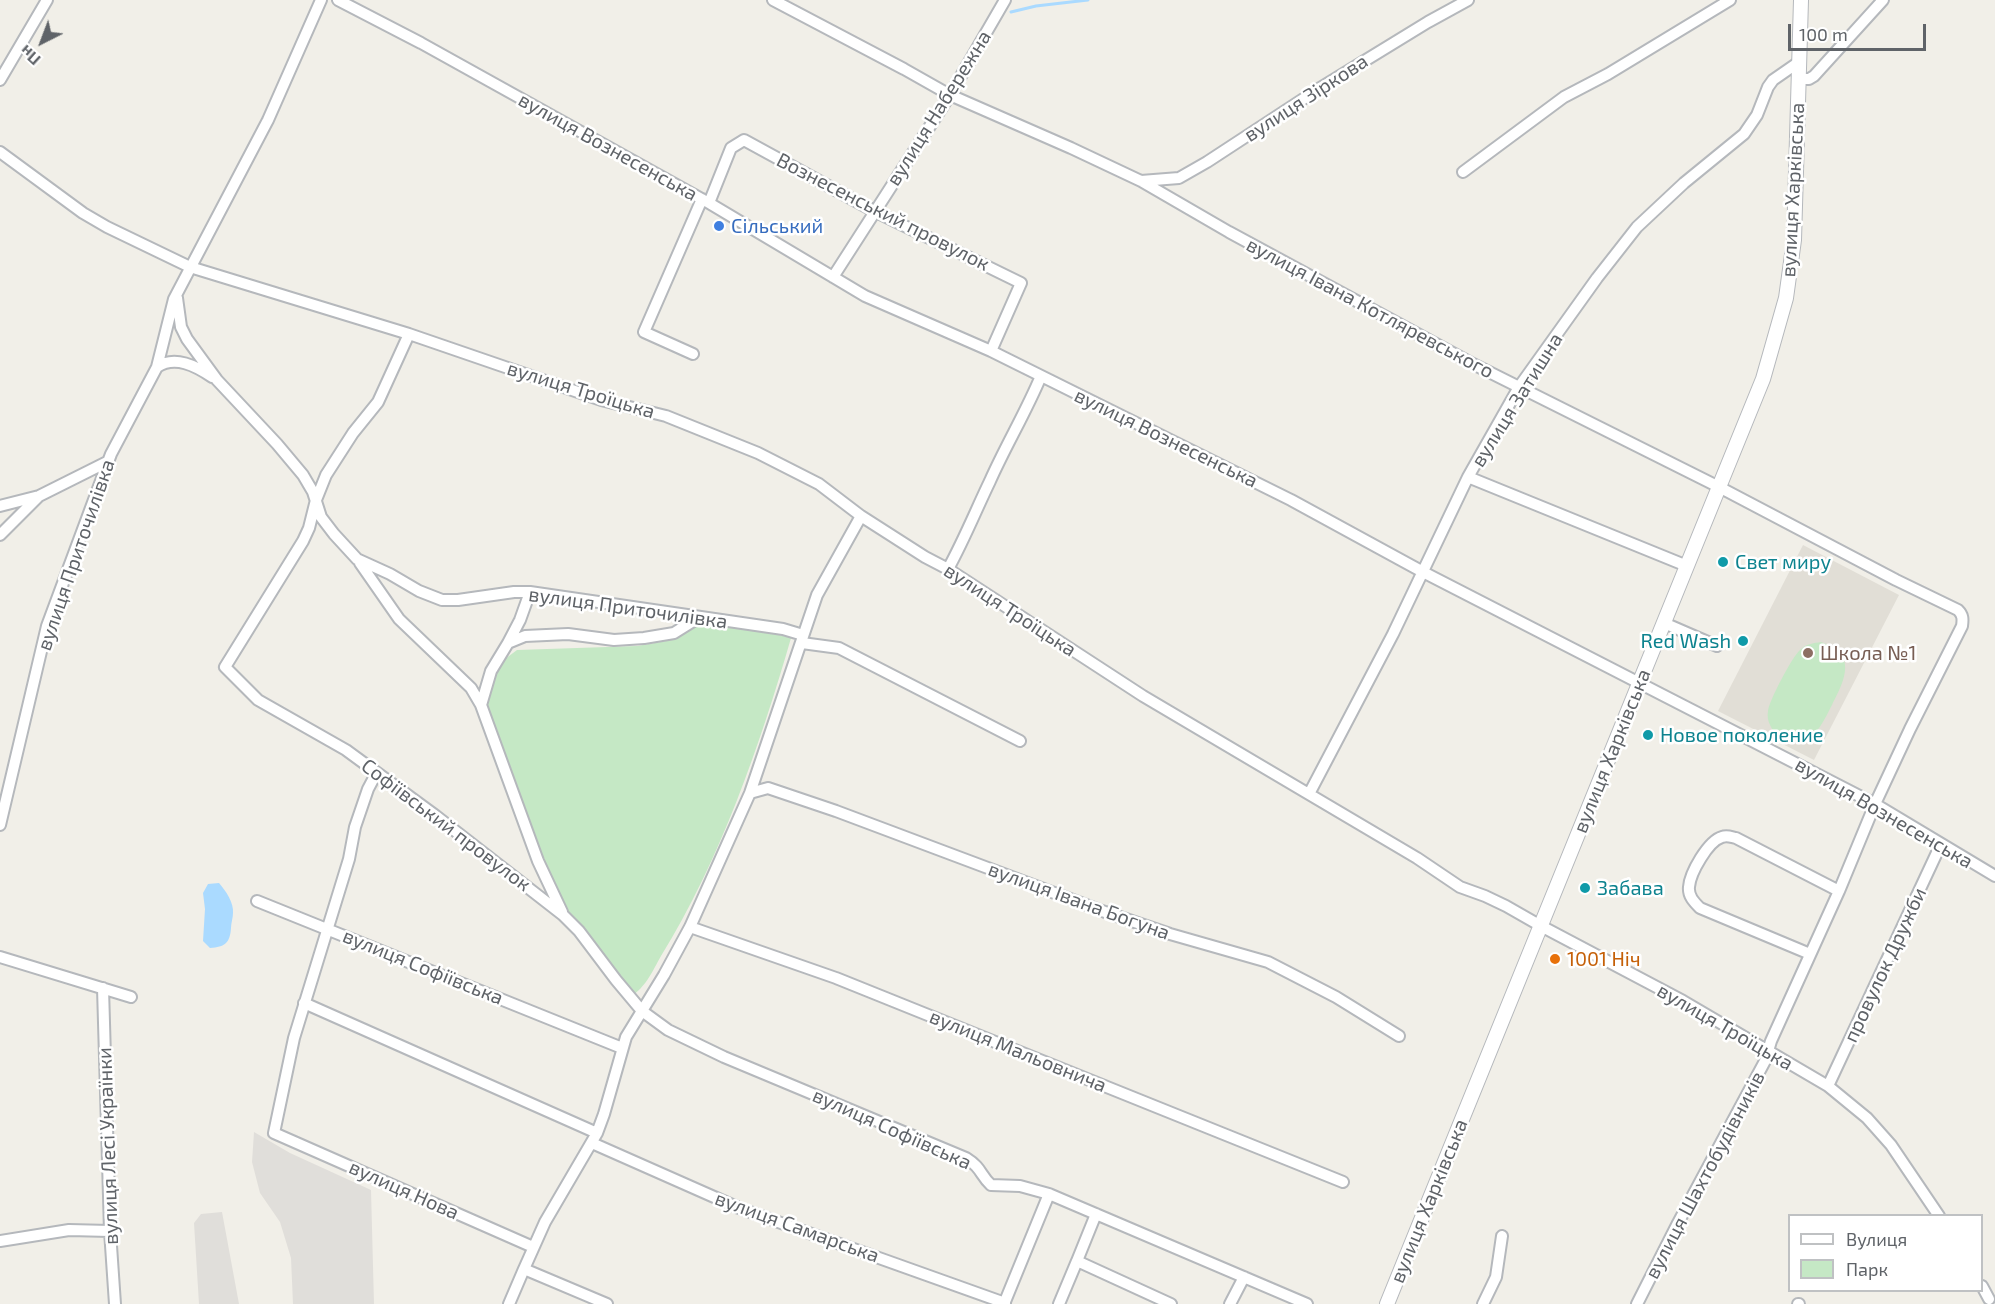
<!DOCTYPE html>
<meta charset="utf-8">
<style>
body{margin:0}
#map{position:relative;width:1995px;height:1304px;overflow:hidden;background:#f1efe8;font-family:"Exo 2",sans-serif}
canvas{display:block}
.legend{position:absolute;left:1788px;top:1214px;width:195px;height:78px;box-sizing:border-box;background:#fff;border:2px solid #bfc1c3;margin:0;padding:8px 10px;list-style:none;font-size:18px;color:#5f6368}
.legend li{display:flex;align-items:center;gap:12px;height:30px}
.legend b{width:30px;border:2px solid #bfc1c3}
.north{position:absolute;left:12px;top:12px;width:60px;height:60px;-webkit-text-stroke:4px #fff;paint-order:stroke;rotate:222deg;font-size:16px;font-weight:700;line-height:24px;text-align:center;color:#5f6368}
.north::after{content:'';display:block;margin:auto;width:21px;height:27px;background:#5f6368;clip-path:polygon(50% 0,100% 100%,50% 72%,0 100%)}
.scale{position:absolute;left:1788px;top:24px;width:138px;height:27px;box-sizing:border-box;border:3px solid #5f6368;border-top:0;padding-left:8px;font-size:18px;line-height:21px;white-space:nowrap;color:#5f6368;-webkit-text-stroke:4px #fff;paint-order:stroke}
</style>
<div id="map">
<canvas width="1995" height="1304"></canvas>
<ul class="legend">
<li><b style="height:8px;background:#fff"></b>Вулиця</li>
<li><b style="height:16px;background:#c5e8c5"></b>Парк</li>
</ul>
<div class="north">Пн</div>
<div class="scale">100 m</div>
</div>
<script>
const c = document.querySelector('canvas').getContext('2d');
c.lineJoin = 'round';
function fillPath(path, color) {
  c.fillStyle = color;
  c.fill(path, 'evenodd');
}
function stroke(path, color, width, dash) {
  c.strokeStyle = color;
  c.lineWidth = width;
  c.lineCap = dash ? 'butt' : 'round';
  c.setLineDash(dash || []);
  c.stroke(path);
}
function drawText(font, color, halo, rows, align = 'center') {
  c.font = font + ' "Exo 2",sans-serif';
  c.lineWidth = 5;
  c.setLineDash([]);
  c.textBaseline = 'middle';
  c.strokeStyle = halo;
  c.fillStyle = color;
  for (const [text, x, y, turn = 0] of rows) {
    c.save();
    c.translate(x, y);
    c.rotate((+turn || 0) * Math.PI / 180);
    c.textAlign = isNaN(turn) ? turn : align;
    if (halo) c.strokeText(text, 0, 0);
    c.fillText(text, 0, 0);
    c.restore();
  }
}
fillPath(new Path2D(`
 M254,1132L290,1153L371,1190L374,1304H293L291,1258L280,1222L260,1193L252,1162Z
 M222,1212L239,1304H199L194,1223L201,1214Z`), '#e0deda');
fillPath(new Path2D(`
 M1803,545L1899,595L1814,760L1718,711Z`), '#e1ded6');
fillPath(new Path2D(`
 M698,623L756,629L791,638C760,745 720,861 661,956C652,972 644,991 627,998L559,914L485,714V697L501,662L517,650L637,646L666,641Z
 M1821,642C1858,654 1845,680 1832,705C1822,724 1812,749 1786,740C1779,738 1773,732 1770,725C1768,721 1767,716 1768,711C1769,701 1792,657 1800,650C1806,644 1813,643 1821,642Z`), '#c5e8c5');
fillPath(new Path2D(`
 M219,883C226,891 234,903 233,913C233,918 231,923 231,928C230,943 225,947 210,948L203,941L205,909L203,893L208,884Z`), '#aadaff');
stroke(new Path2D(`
 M1011,12L1036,6L1088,0`), '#aadaff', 3);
const minor = new Path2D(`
 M338,0L421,43L709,203L865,296L991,351L1291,500L1423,572L1875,804L1995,876
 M773,0L904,69L950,95L1071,148L1141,181L1229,232L1471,363L1719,487L1896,580L1958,610C1963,615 1963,619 1962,626L1910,729L1875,804L1839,891L1771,1041L1765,1061L1678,1223L1637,1304
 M1799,79H1809L1814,76L1883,0
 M0,80L47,0
 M0,152L83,213L107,227L190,267L409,334L601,400L666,416L758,453L819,484L861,516L925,557L948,569L1143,696L1417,858L1460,887L1485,896L1506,906L1541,926L1683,1001L1828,1086L1867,1118L1891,1145L1939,1216
 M1463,172L1564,97L1608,74L1730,0
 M1141,181L1179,178L1207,162L1317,90L1428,22L1468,0
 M709,203L731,148L744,140L874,211L1021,283L991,351
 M833,277L950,95L1005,0
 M177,298L181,327L187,339L217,380L277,444L303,475L313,492L321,517L334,534L357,559L390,574L419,591L442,600H458L514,592H530L783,629L803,635
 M409,334L378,402L353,433L326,475L316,500L309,528L303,541L225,667L258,700L346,750L436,816L563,915L579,931L616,980L642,1011L668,1030L724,1057L966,1158C982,1168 980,1175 991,1185L1020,1186L1049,1194L1307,1304
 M693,354L644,332L702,199
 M157,367C175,355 196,366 212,377
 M1468,477L1687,566
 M0,506L39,496L109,461
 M0,535L38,497
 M360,563L399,619L471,688L481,705
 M948,569C964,540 976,510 990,481C1006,445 1026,412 1041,376
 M1664,623L1717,646
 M508,643L520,620L530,592
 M802,643L839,648L1020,741
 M376,774L368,789L355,827L349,859L294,1038L274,1133L533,1247
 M750,793L768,788L836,811L1105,912L1170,934L1268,962L1336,997L1399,1036
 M1309,794L1393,634L1468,477L1519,387L1597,278L1637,227L1684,183L1744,134L1757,115L1768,87L1773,80L1799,62
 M0,825L47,626L111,454L157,367L174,299L268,120L321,0
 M257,901L622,1048
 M562,912L538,861L481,705L491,671L508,643L525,636L568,634L614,640L644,638L674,633L698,618
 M690,927L836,978L1343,1182
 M1810,954L1700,908C1694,902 1688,896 1689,887C1690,873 1708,841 1722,837C1727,835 1731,837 1736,838L1839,891
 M0,957L131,997
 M103,988L110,1231L115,1304
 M304,1003L597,1133
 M1828,1086L1941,844
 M592,1143L739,1208L1005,1303
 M0,1241L69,1230L110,1231
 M1077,1261L1096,1214
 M524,1269L545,1222L597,1133L604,1114L626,1037L664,975L690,927L750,793L817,595L861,516
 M1982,1286L1989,1299
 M509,1304L524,1269L607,1304
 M1004,1304L1049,1194
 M1059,1304L1077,1261L1171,1304
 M1230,1304L1244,1277
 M1483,1304L1496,1277L1502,1236
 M1798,1304H1799`);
const tertiary = new Path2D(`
 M1387,1304L1719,487L1763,379L1786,298L1794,240L1801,0`);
stroke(minor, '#b5b8bc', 14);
stroke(tertiary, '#b5b8bc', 16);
stroke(minor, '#fff', 10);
stroke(tertiary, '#fff', 14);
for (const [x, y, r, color] of [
 [719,226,6,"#3f7fe0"],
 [1723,562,6,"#0f9aa8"],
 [1743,641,6,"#0f9aa8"],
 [1808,653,6,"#8d6e63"],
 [1648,735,6,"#0f9aa8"],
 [1585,888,6,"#0f9aa8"],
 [1555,959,6,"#e8710a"]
]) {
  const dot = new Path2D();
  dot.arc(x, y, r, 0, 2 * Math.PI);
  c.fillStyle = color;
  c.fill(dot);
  stroke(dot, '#fff', 2);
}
drawText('20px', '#5f6368', '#fff', [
 ["вулиця Зіркова",1306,98,-33],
 ["вулиця Набережна",939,108,-58],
 ["вулиця Вознесенська",608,147,29],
 ["вулиця Харківська",1793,190,-87],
 ["Вознесенський провулок",883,212,27],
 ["вулиця Івана Котляревського",1370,308,28],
 ["вулиця Троїцька",581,390,17],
 ["вулиця Затишна",1517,400,-58],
 ["вулиця Вознесенська",1166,438,26],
 ["вулиця Приточилівка",76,555,-71],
 ["вулиця Приточилівка",628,608,8],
 ["вулиця Троїцька",1010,610,33],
 ["вулиця Харківська",1612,751,-68],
 ["вулиця Вознесенська",1884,813,30],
 ["Софіївський провулок",446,825,37],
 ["вулиця Івана Богуна",1079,901,20],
 ["провулок Дружби",1885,965,-65],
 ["вулиця Софіївська",423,967,22],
 ["вулиця Троїцька",1725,1027,30],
 ["вулиця Мальовнича",1018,1051,22],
 ["вулиця Софіївська",892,1129,24],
 ["вулиця Лесі Українки",108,1146,-92],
 ["вулиця Шахтобудівників",1705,1175,-62],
 ["вулиця Нова",404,1190,24],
 ["вулиця Харківська",1429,1201,-68],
 ["вулиця Самарська",797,1227,20]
]);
drawText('20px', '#366cbe', '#fff', [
 ["Сільський",731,226]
], 'left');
drawText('20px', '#0d838f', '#fff', [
 ["Свет миру",1735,562],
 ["Red Wash",1731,641,"right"],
 ["Новое поколение",1660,735],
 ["Забава",1597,888]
], 'left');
drawText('20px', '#785e54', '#fff', [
 ["Школа №1",1820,653]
], 'left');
drawText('20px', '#c56008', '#fff', [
 ["1001 Ніч",1567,959]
], 'left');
</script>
